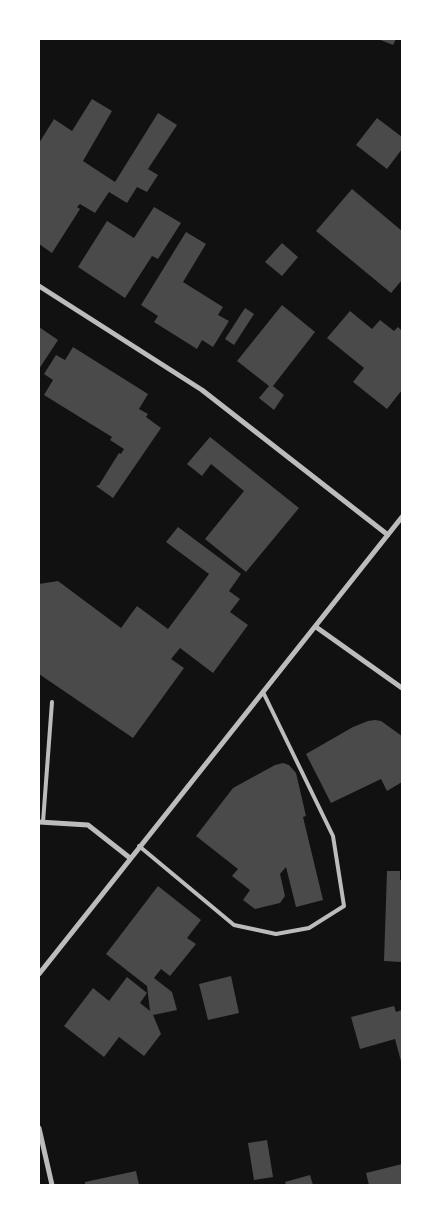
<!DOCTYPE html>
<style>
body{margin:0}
#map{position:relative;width:441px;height:1224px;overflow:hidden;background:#111;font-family:Barlow,sans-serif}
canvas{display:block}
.frame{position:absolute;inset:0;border:40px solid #fff;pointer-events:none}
</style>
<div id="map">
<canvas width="441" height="1224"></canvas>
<div class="frame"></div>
</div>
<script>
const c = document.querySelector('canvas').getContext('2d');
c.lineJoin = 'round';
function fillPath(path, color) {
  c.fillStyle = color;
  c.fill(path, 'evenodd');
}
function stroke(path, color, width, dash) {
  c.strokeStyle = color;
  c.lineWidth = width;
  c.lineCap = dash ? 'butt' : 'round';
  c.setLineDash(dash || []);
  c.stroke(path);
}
fillPath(new Path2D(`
 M378,39H396L393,45Z
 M92,99L112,111L83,161L115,182L158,113L177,125L148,169L158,175L147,192L137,187L127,203L109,192L95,213L80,204L77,207L80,209L52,253L39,244V143L54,119L72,131Z
 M377,118L402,137V149L387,169L356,145Z
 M352,189L402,231V280L391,293L316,231Z
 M154,207L181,223L158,259L152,256L125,298L78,267L107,221L134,238Z
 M186,232L206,244L183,282L223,307L218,315L229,321L213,347L202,340L197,349L154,322L158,316L141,305Z
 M282,243L298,257L282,276L265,262Z
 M282,305L315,332L273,386L284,395L274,410L259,398L269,386L237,361Z
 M245,308L254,314L234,345L225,339Z
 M350,311L372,329L380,320L394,331L398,327L402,331V390L387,409L353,382L364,368L327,338Z
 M39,327L58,340L39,369Z
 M73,347L148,394L139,409L148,414L146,417L161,428L113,498L96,486L99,485L119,453L121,454L124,449L110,440L112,437L44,395L53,380L44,374L56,355L65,360Z
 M210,437L299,508L246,572L205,539L244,491L211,464L202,476L187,464Z
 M178,527L241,574L229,591L240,599L230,612L248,625L213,673L180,648L171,659L184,668L133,738L39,674V584L58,581L121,628L137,606L168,629L209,574L166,542Z
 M375,720L381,721L402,736V782L387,791L381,779L331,803L306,754L353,727L368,721Z
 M283,763L289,765L296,773L306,816L303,817L323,900L296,907L286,867L280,874L285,896L280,903L255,909L243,900L250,890L232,876L238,869L196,836L233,788L275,765Z
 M387,871H400V880H402V962L384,961Z
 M158,886L201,920L187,938L196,944L170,976L161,969L154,978L172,992L177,1010L153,1015L161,1034L144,1056L119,1037L104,1057L64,1026L93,988L109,1001L127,977L147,993L140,1003L150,1011L147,986L106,954Z
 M231,976L239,1013L208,1020L199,984Z
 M394,1006L396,1012L402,1010V1065L395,1039L360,1049L351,1017Z
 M267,1140L273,1177L254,1180L248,1143Z
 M402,1164V1185H369L366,1173Z
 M136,1171L139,1185H85V1182Z
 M310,1175L313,1185H286L285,1182Z`), '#4a4a4a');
stroke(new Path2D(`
 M43,822L52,702
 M139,846L234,925L276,934L309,928L344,906L333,836L263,692`), '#bcbcbc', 4);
stroke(new Path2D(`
 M39,286L202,390L388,535
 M316,627L402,688
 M39,822L88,825L130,858
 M39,974L402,517
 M39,1128L52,1185`), '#bcbcbc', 5);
</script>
